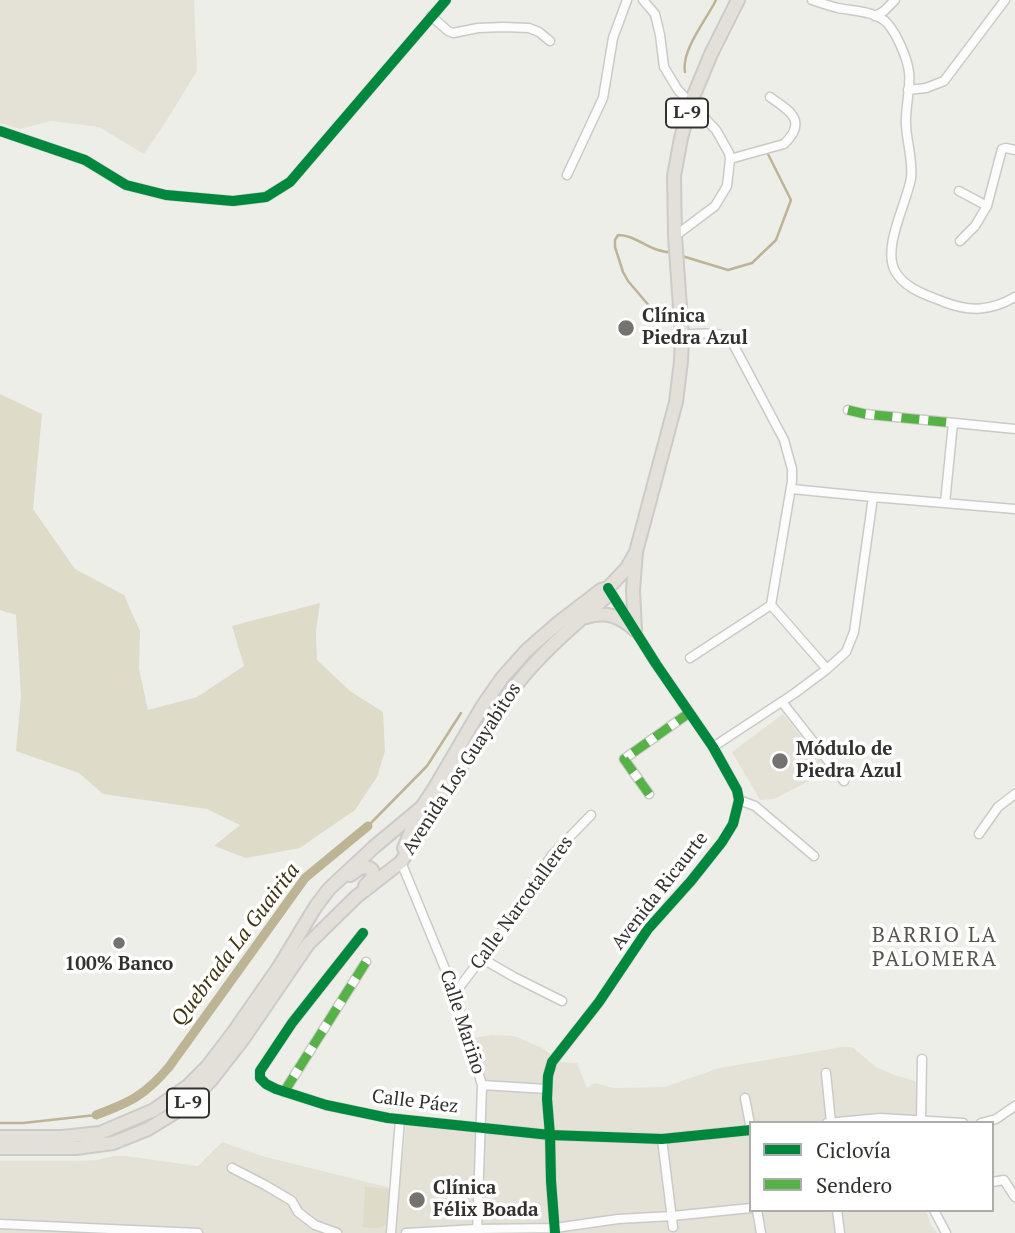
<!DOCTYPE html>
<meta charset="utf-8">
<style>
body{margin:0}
#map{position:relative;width:1015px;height:1233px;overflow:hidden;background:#eeeee9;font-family:"PT Serif",serif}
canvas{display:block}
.legend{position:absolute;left:749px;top:1121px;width:245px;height:91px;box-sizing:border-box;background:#fff;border:2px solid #adadab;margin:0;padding:9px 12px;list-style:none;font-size:21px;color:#32312e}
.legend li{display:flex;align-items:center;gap:14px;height:35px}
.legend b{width:35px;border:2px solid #adadab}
</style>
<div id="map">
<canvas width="1015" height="1233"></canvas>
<ul class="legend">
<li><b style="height:9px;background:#00873e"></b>Ciclovía</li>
<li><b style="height:9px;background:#56b246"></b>Sendero</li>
</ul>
</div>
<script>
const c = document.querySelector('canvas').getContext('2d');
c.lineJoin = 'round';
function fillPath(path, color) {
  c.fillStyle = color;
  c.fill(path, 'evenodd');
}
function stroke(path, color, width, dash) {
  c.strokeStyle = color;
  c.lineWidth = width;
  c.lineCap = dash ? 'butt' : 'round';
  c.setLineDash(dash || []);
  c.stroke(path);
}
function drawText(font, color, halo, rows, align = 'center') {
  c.font = font + ' "PT Serif",serif';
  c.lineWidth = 7;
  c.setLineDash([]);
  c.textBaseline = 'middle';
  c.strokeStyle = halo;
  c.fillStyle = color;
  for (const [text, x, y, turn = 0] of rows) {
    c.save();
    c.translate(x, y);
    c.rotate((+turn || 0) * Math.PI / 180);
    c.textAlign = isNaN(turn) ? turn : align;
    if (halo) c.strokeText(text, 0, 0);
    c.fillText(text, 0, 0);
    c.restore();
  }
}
fillPath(new Path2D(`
 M0,0H194L197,71L165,123L144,154L99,127L51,121L20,129L0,123Z
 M783,714L829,771L774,799L760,800L732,752Z
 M491,1035L514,1036L542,1048L561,1062L577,1063L587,1088L595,1083L614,1088L665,1087L719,1068L842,1047H852L876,1067L892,1074L917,1082L918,1123H751V1210H926L931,1225L937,1233H0V1161H74L98,1160L113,1156H125L198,1166L222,1142L262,1156L399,1190L406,1126L484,1132L486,1081L474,1038Z`), '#e4e1d7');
fillPath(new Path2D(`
 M0,394L42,414L33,509L75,569L124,595L140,631L139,669L148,710L197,697L244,666L232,626L320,603L316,632L317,660L350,691L383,712L385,751L377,777L355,810L300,848L246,858L214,846L240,825L207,809L103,794L79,773L16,751L21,696L16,615L0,610Z
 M365,1187L390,1189L387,1222C383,1231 371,1228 363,1227Z`), '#dfdbc9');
stroke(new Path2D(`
 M685,72C681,50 707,19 716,0
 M682,256L728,270L752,263L776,240L791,200L767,152
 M651,308L628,281L623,272L615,247V240L618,235C632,235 642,244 655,249C660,251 667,252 672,253
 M368,826L427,766L461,713
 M0,1123H23L96,1115`), '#bcb495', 2.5);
stroke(new Path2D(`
 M96,1115C131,1102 145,1095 169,1067L305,878L368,826`), '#bcb495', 9);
const minor = new Path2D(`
 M643,0L655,14L660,35L664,67L678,90L716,130L729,153L730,159L727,186L715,206L675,236
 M812,0C821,3 829,6 838,8C853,11 877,11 888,24C897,35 907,57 909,72C911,87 905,108 906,125C907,143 913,161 911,178C907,203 882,247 895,271C905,289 927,295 944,302C970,312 991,311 1015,297
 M431,16L448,31L453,33L478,28L503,27L529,28L539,32L550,41
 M875,16L884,11L895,0
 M908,90L926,88L944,81L1005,0
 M0,131L85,160L126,185L166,195L233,201L266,197L290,182L446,0
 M730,159L784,144C808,121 790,111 770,97
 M567,175L603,98L613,38L627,0
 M959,191L987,206
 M960,241L975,226L987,206L1002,149L1006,148L1015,150
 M682,335C698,334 717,330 731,340L784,440L792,469V481L771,605L690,658
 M848,410L865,414L1015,429
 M873,497L1015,509
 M945,503L953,423
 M771,605L827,669
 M782,702L844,781
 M713,747L795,693L827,669L846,652L854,632L873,497L792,489
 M649,794L624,759L689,713
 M739,800L755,806L814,856
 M979,834L998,807L1015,794
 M401,862L455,993L482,1085L477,1233
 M363,933L292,1023L260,1071V1078L266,1084L276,1089L326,1105L388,1118L550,1135L662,1139L751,1130
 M481,958L514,977L562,1001
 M455,993L512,918L552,855L591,815
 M826,1073L831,1123
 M482,1085L547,1089
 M284,1092L366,962
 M745,1098L751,1129
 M921,1122L922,1059
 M827,1123L880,1118L963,1123
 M981,1123L996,1119L1015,1106
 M662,1139L673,1227
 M232,1168L265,1185L292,1201L298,1212L315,1225L337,1233
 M992,1182L1004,1180L1015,1197
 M757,1210L761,1233
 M837,1210L840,1233
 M934,1210L946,1233
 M0,1224L198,1233
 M391,1233L400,1119
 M406,1233L477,1229L555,1228L618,1219L672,1216L751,1208
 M555,1233L551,1181L550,1135L547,1099L548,1076L552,1062L599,1002L648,929L691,881L722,842L733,824L739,800L737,790L713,747L656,664L608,588`);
const primary = new Path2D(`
 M586,617C606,611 620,616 635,630
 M635,630L633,590L636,552L676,402L681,361L682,335L675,236L674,176L681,138L691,102L711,54L738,0
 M404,848L420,810
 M350,875L362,867C379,867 373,878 365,886
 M0,1137H62L100,1133L154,1110L188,1086L207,1067L233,1033L279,967L316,906L329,889L374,847L422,807L434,789L482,707L502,678L527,650L558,623L601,590L608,588
 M0,1148H76L113,1143L148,1129L184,1107L211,1080L243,1039L308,944L356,897L401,862L483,732C499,716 507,696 521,679C546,648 578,622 608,595V588L627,568L636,552`);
stroke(minor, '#cacac6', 11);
stroke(primary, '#cccbc9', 16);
stroke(minor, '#fcfcfc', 8);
stroke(primary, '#e3e0da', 12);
stroke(new Path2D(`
 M848,410L865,414L953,423
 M649,794L624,759L689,713
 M284,1092L366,962`), '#56b246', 9, [18, 9]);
stroke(new Path2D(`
 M0,131L85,160L126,185L166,195L233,201L266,197L290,182L446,0
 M363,933L292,1023L260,1071V1078L266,1084L276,1089L326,1105L388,1118L550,1135L662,1139L751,1130
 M555,1233L551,1181L550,1135L547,1099L548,1076L552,1062L599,1002L648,929L691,881L722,842L733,824L739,800L737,790L713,747L656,664L608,588`), '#00873e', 10);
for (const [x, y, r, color] of [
 [626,328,9,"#74736f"],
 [780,761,9,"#74736f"],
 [119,943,7,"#74736f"],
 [417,1200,9,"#74736f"]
]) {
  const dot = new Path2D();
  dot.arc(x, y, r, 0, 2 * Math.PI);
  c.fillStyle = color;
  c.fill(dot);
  stroke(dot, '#fff', 2.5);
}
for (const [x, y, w] of [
 [687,113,42],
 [188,1103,42]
]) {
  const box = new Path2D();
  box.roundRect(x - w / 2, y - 14.5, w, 29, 5);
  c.fillStyle = '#fff';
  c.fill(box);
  stroke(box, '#32312e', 2);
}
drawText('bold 18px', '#32312e', null, [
 ["L-9",687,113],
 ["L-9",188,1103]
]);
drawText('bold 19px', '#32312e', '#fff', [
 ["Clínica",642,317],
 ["Piedra Azul",642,339],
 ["Módulo de",796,750],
 ["Piedra Azul",796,772],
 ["100% Banco",119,965,"center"],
 ["Clínica",433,1189],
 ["Félix Boada",433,1211]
], 'left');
drawText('19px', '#32312e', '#fff', [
 ["Avenida Los Guayabitos",462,769,-57],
 ["Avenida Ricaurte",660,891,-52],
 ["Calle Narcotalleres",522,903,-54],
 ["Calle Mariño",462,1022,72],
 ["Calle Páez",415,1102,7]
]);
c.letterSpacing = '2px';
drawText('21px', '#56544d', '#fff', [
 ["BARRIO LA",935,936],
 ["PALOMERA",935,960]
]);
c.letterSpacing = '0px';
drawText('italic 21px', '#3f3511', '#fff', [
 ["Quebrada La Guairita",236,945,-53]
]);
</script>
